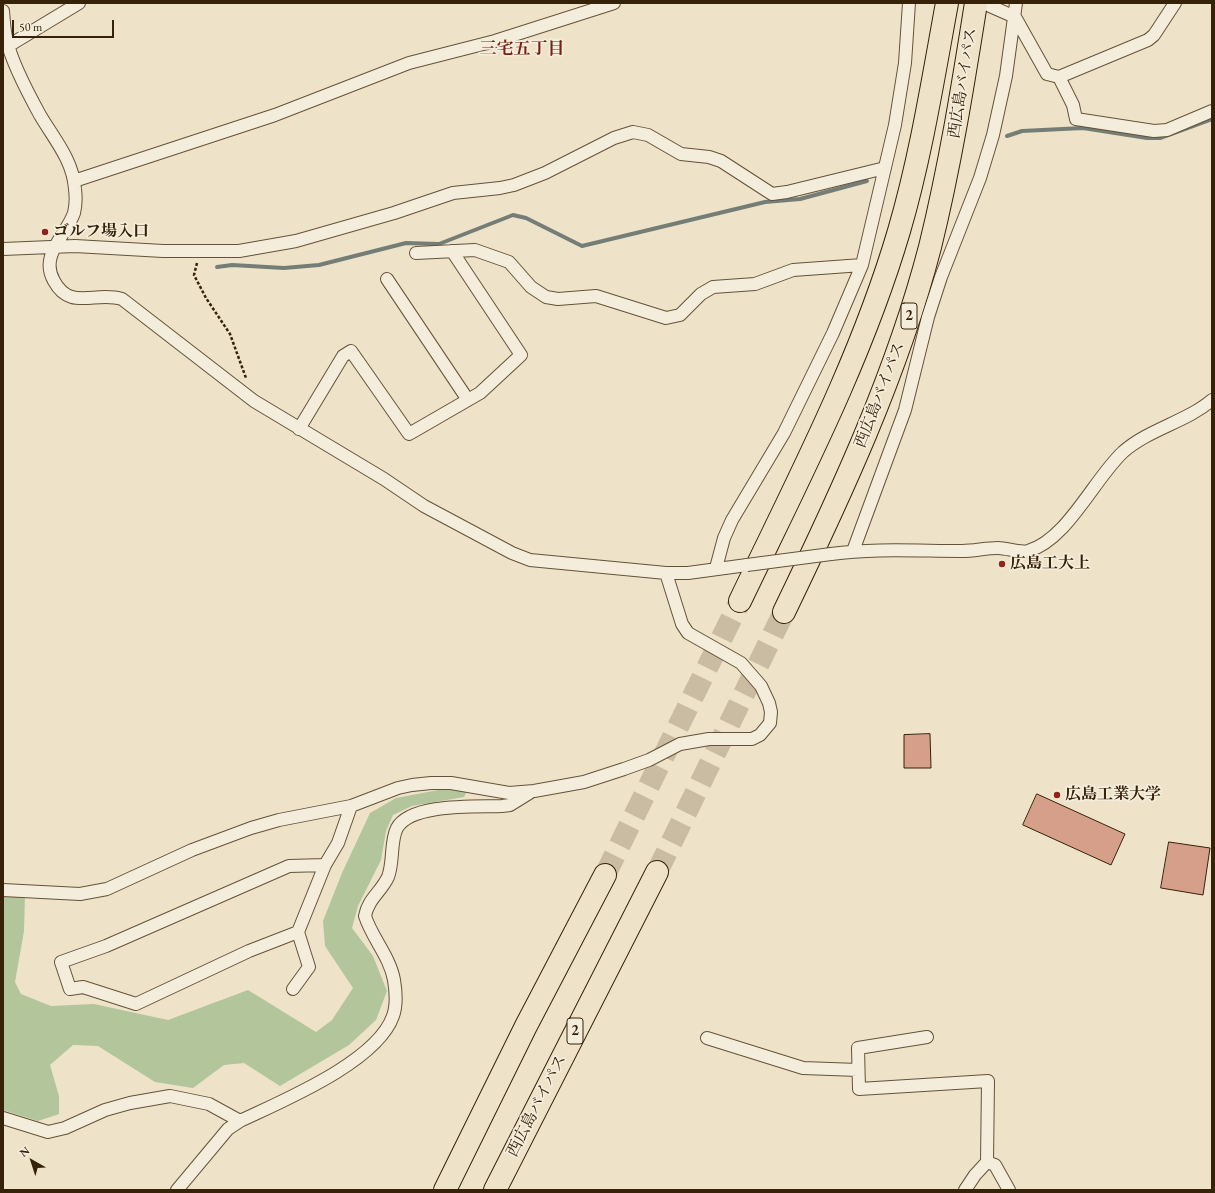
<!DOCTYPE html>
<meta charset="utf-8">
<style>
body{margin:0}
#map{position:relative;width:1215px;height:1193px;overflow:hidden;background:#eee3c8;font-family:"EB Garamond",serif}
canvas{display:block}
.frame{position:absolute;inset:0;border:4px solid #362109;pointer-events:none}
.north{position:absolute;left:12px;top:1141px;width:40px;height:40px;-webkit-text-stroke:3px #f4eddb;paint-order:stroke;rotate:321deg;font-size:11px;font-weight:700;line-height:16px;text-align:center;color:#362109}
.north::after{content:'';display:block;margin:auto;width:14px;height:18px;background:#362109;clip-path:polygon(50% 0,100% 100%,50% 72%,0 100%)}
.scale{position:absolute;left:12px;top:20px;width:102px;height:18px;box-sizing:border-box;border:2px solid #362109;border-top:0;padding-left:5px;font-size:12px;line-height:14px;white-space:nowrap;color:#362109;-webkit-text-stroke:3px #f4eddb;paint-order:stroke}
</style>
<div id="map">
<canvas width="1215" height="1193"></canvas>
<div class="frame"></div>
<div class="north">N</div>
<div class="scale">50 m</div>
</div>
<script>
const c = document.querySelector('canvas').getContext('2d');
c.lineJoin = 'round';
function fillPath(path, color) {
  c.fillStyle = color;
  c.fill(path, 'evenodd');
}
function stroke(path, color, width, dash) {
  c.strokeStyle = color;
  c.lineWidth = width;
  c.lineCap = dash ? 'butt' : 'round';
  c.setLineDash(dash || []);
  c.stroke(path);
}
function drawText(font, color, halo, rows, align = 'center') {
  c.font = font + ' "EB Garamond","Noto Serif JP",serif';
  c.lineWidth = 3.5;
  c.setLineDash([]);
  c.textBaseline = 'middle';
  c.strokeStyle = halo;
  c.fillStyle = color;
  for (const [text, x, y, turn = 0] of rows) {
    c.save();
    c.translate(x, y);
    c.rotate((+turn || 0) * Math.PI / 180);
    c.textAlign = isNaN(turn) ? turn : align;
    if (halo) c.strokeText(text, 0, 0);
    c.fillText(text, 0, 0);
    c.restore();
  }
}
fillPath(new Path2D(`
 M449,788L467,791L464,797L412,806L393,815L386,831L381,860L358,906L352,928L373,956L387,991L376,1020L349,1045L280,1086L244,1063L224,1065L193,1088L155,1082L98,1046L73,1045L50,1065L59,1096V1114L38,1121L3,1110V895L25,896L24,931L15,982L21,994L51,1006L94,1004L168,1020L248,990L316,1032L332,1020L353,988L325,946L323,921L342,873L370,813L396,798Z`), '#b2c59b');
stroke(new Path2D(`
 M1007,136L1022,131L1083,128L1147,138H1160L1212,119
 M217,267L232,265L284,268L319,265L406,243L439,244L513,215L526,218L582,246L765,202L800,199L867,181`), '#757d77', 4);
const building = new Path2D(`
 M930,734L931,768H904V735Z
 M1037,794L1125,834L1111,865L1023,825Z
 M1169,842L1210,848L1203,895L1161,888Z`);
fillPath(building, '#d59f8a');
stroke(building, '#362109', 1);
stroke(new Path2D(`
 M657,872L784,612
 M605,875L740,601`), '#c9bca2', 22, [22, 11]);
const minor = new Path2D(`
 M990,6L1015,17L1047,74L1059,77L1148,40L1154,35L1175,3
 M3,11C4,21 4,31 7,41C12,63 29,95 40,115C54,139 73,160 75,189C76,197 76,205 74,213C66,236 39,255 54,281C70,311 95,291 122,299L254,401L384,479L424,506L512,553L530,560L666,573H688L747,565
 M8,46L79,3
 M1059,77L1073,105L1076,119L1154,131L1167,130L1212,111
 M74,181L275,115L409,63L495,41L614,3
 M3,249L75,246L163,251H239L296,241L394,213L453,193L500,188L514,185L545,173L614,138L633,132L648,135L681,154L709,157L721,161L772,194L787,192L885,168
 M416,253L475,250L509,262L531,287L546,297L558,299L596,296L666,318L680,315L701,294L713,287L755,284L793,270L862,265
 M387,279L468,400
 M299,429L343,356L351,351L409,434L480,393L521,355L452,251
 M853,551L905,410L928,317L941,277L980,178L993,135L1006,76L1016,3
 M831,554C874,548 918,551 962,551C974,551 986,548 998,548C1007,548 1019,553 1028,551C1067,540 1094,479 1123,452C1149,429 1186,422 1212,400
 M716,568L724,538L732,520L784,433L833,333L862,265L895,125L905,63L909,3
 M325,865L289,866L106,946L61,962L70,989L83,987L136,1004L249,951L298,932L325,865L338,843L351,806
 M3,890L80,894L107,889L192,850L251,828L279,820L351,806L398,788L412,785L431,783H451L509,793L534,791L584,782L624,769L649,760L680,744L709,739H752L760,735L770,723L771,712L769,703L761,686L741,663L688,633L682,624L666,573
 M293,989L309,967L298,932
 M927,1037L858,1048L859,1089L988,1081L987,1162
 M707,1038L803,1068L858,1070
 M3,1118L48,1132L65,1128L105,1110L130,1103L170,1096L209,1104L240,1121
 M177,1190L228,1129L240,1121C282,1101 377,1062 393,1016C397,1005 396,992 394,980C390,957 372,938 365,916C368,899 381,892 388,877C394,862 390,841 397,828C411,803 476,807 502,806L510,805L531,792
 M965,1190L975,1175L987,1162L995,1165L1009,1190`);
const motorway = new Path2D(`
 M740,601C798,480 861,360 899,231C921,156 933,79 947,3
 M784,612C841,494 897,374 930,247C950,166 963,85 976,3
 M445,1190L526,1026L605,875
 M495,1190L657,872`);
stroke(minor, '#645239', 14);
stroke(motorway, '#362109', 24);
stroke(new Path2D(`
 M197,263L194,275L206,298L230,334L246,378`), '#362109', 2.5, [3, 2]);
stroke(minor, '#f4eddb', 12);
stroke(motorway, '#eee3c8', 22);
const minorBridge = new Path2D(`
 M747,565L831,554`);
stroke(minorBridge, '#645239', 14, []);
stroke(minorBridge, '#f4eddb', 12);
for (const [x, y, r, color] of [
 [45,232,4,"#8f2418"],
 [1002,564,4,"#8f2418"],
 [1057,795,4,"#8f2418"]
]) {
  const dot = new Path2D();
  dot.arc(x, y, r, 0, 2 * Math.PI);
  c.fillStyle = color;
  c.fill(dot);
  stroke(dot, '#f4eddb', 1.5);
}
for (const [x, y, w] of [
 [909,316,16],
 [575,1031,16]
]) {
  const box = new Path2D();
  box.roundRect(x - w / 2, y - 13, w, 26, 3);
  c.fillStyle = '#f4eddb';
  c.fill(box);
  stroke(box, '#362109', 1);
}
drawText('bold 15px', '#362109', null, [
 ["2",909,316],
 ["2",575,1031]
]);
drawText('16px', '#362109', '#f4eddb', [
 ["西広島バイパス",963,83,-81],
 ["西広島バイパス",880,395,-69],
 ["西広島バイパス",537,1106,-63]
]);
drawText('bold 16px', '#362109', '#f4eddb', [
 ["ゴルフ場入口",53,232],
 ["広島工大上",1010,564],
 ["広島工業大学",1065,795]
], 'left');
drawText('bold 17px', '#7a1f14', '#f4eddb', [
 ["三宅五丁目",522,49]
]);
</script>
